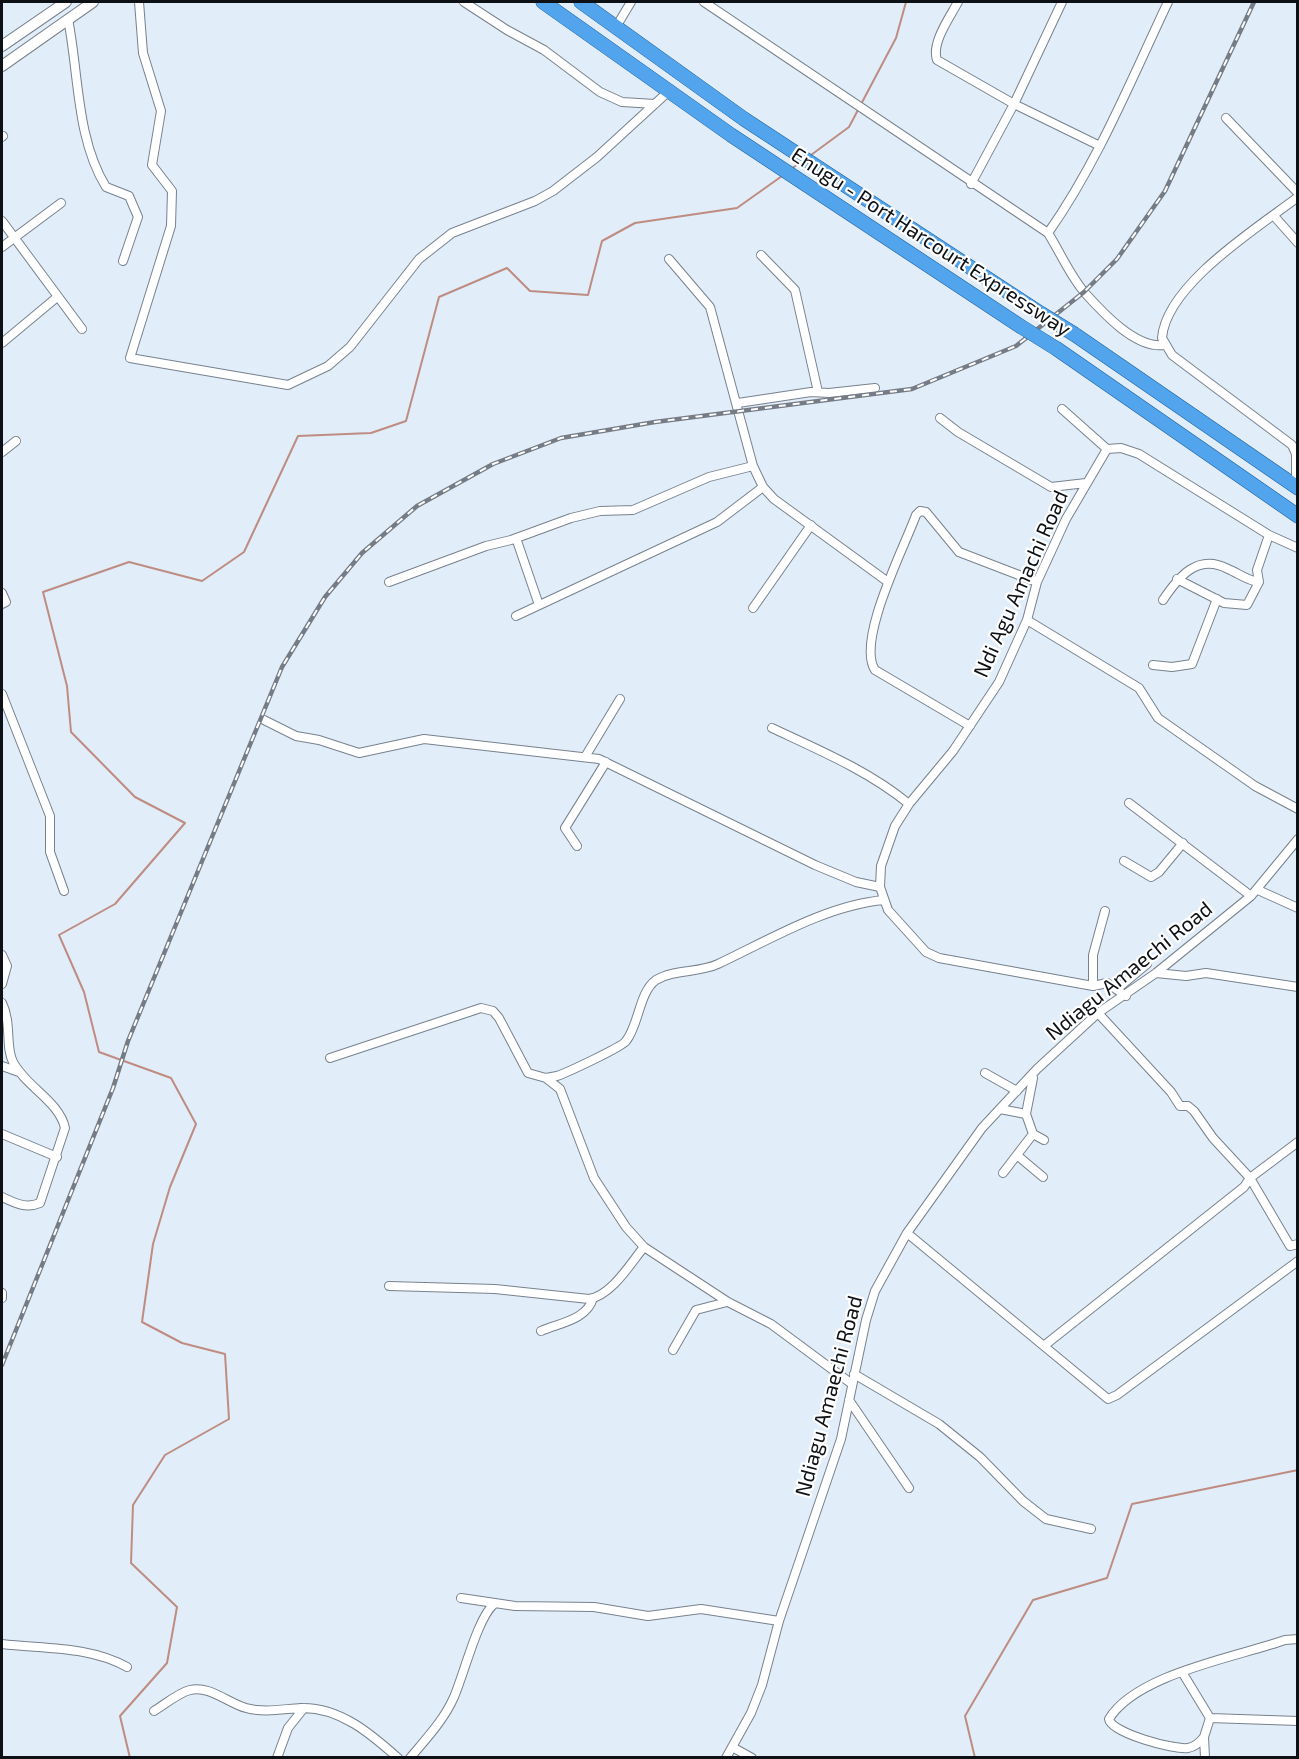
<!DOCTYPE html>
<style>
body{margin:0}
#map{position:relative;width:1299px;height:1759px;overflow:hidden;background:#e2edfa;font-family:"Exo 2",sans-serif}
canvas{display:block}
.frame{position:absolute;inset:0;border:3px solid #0d1014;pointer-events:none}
</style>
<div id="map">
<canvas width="1299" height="1759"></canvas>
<div class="frame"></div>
</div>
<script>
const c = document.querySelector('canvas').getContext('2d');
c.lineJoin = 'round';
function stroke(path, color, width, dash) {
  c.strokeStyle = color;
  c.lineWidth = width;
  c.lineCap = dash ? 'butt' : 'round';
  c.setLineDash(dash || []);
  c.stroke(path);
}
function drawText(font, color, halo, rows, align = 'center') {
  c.font = font + ' "Exo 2",sans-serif';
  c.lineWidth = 4.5;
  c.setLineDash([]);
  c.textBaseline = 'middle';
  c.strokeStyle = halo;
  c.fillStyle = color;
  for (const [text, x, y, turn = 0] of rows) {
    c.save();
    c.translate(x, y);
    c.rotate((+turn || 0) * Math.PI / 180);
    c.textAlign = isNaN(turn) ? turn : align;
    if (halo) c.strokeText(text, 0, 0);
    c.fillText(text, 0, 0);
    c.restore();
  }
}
stroke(new Path2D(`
 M811,155L849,127L896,38L906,2
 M791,169L801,162
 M130,1758L120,1716L167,1663L177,1607L131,1563L133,1505L165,1455L229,1419L225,1354L182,1343L142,1322L153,1244L170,1187L196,1124L171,1078L99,1052L84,992L59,935L115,904L185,823L135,797L71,732L67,686L43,592L129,562L202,581L244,552L298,436L371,433L406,421L439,297L507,268L530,291L588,295L602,241L635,223L737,208L782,176
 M975,1758L965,1716L1033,1600L1107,1578L1132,1504L1298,1470`), '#be8c81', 2);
const minor = new Path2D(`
 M139,2L143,53L161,111L152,165L172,191L171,226L130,358L288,385L328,366L350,347L419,259L452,233L535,201L553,191L597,157L669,91
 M464,2L507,30L544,50L600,92L622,102L655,104
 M704,2L1048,233
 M958,2C950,17 931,43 937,60L1014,104L1100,146
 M68,19C79,74 76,138 106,187L129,196L138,217L123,261
 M616,27L631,2
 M1226,118L1298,193
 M2,137L3,136
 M971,184L1014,104L1062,2
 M1274,216L1298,243
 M2,221L82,329
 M2,247L61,203
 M761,255L795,290L818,392
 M669,259L710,307L753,466
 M2,343L56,298
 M1164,345C1136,349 1103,313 1085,293C1070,276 1060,252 1048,233C1098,162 1131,80 1168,2
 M738,403L811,392L829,393L875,388
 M1062,409L1107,449
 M940,418L958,432L1051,487L1086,483
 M2,452L16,441
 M1296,487V454L1292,445L1172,355L1162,338C1166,285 1257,228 1298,197
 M516,538L539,605
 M1177,579L1224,603L1247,605L1259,582
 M389,582L486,546L511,540L571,518L600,511L633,510L709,477L753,466L763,487L774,499L888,582
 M2,593L6,602L2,604
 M1163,600C1179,576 1198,553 1228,569C1238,573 1248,581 1259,582L1257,570L1269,535
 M753,608L811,525
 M516,616L717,522L763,487
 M1027,620L1139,688L1158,718L1255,786L1298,809
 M1153,665L1172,667L1192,664L1217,599
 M2,694L50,816V852L64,891
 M264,720L296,736L319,740L359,753L424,739L599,759L815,865L856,882L880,887
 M970,726L875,670C856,641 904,548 916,515L920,511L926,512L959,552L1037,582
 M772,728C819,750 869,771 909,804
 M585,757L620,699
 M1129,803L1251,896
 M577,846L565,828L606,762
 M1124,861L1151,877L1159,872L1183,843
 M1258,890L1298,908
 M2,955L7,966L2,984
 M1156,973L1186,976L1206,973L1298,987
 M1093,986V955L1105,911
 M1117,989L1147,964
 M1126,996L1107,983L1093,986L939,958L926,952L888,910L880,887L881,866L895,826L909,804L953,751L999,682L1027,620L1037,582L1066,519L1107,449L1121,448L1139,454L1269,535L1298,548
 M2,1003C12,1023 5,1047 13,1062C26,1087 59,1101 65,1128L40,1203C26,1209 15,1203 2,1197
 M1098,1013L1171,1092L1180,1106H1188L1194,1111L1213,1138L1250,1178L1290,1246L1298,1244
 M330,1058L481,1008L493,1011L499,1018L528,1073L546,1078L557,1076C566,1073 622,1047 626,1041C639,1025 639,992 656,980C674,969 699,973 718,964C769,940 827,905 884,900
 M2,1066L19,1072
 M985,1073L1017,1091
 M546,1078L560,1089L594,1178L626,1227L644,1247L728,1302L771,1324L852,1384
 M1000,1109L1026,1114
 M2,1134L57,1157
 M1033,1134L1044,1140
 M1018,1156L1043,1177
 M1003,1173L1033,1134L1026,1114L1033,1078
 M907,1233L1108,1399L1117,1395L1298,1261
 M389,1286L495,1289L589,1299C612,1295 630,1264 644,1247
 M2,1293V1298
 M541,1331C559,1323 587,1320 593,1298
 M1045,1345L1244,1187L1250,1178L1298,1142
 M673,1350L696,1310L727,1302
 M854,1374L939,1424L980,1457L1023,1501L1046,1519L1091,1529
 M849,1400L909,1488
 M461,1598L515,1606L594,1607L648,1616L701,1609L779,1621
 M2,1644C44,1649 90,1646 127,1667
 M1182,1672L1210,1718
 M154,1711C164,1705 178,1693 190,1690C209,1685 228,1703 246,1708C264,1713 283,1709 301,1708C340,1707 371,1734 398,1758
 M1210,1718L1298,1721
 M1204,1737C1200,1742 1195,1747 1188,1748C1174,1750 1111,1733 1109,1719C1136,1674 1237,1657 1285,1640L1298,1639
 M732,1747L752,1758
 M277,1758L288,1728L304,1708
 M410,1758C426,1739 444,1720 454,1697C464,1674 478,1617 494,1604
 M726,1758L751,1713L762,1685L779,1621L841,1439L866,1320L875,1291L907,1233L982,1128L1037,1069L1098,1013L1156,973L1251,896L1298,839
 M1205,1758L1204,1737L1210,1718`);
const tertiary = new Path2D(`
 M2,46L66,2
 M2,66L93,2`);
const trunk = new Path2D(`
 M543,2L731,135L1020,326
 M581,2L744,119L1040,313
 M1074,334L1298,488
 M1057,349L1298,516`);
stroke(minor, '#77828d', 10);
stroke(tertiary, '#77828d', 12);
stroke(trunk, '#1d629d', 15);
stroke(minor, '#fff', 8);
stroke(tertiary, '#fff', 10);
stroke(trunk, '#52a4ec', 14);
const rail = new Path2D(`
 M2,1365L113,1088L128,1041L282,667L325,597L362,553L417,506L493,464L561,438L655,422L912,389L1016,346L1084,292L1117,259L1165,191L1254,2`);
stroke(rail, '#757c85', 4.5);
stroke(rail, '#fff', 2, [7]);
const trunkBridge = new Path2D(`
 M1040,313L1074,334
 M1020,326L1057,349`);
stroke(trunkBridge, '#1d629d', 15, []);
stroke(trunkBridge, '#52a4ec', 14);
drawText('21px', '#0d1014', '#fff', [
 ["Enugu - Port Harcourt Expressway",931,242,33],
 ["Ndi Agu Amachi Road",1021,584,-66],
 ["Ndiagu Amaechi Road",1129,971,-39],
 ["Ndiagu Amaechi Road",829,1396,-75]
]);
</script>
